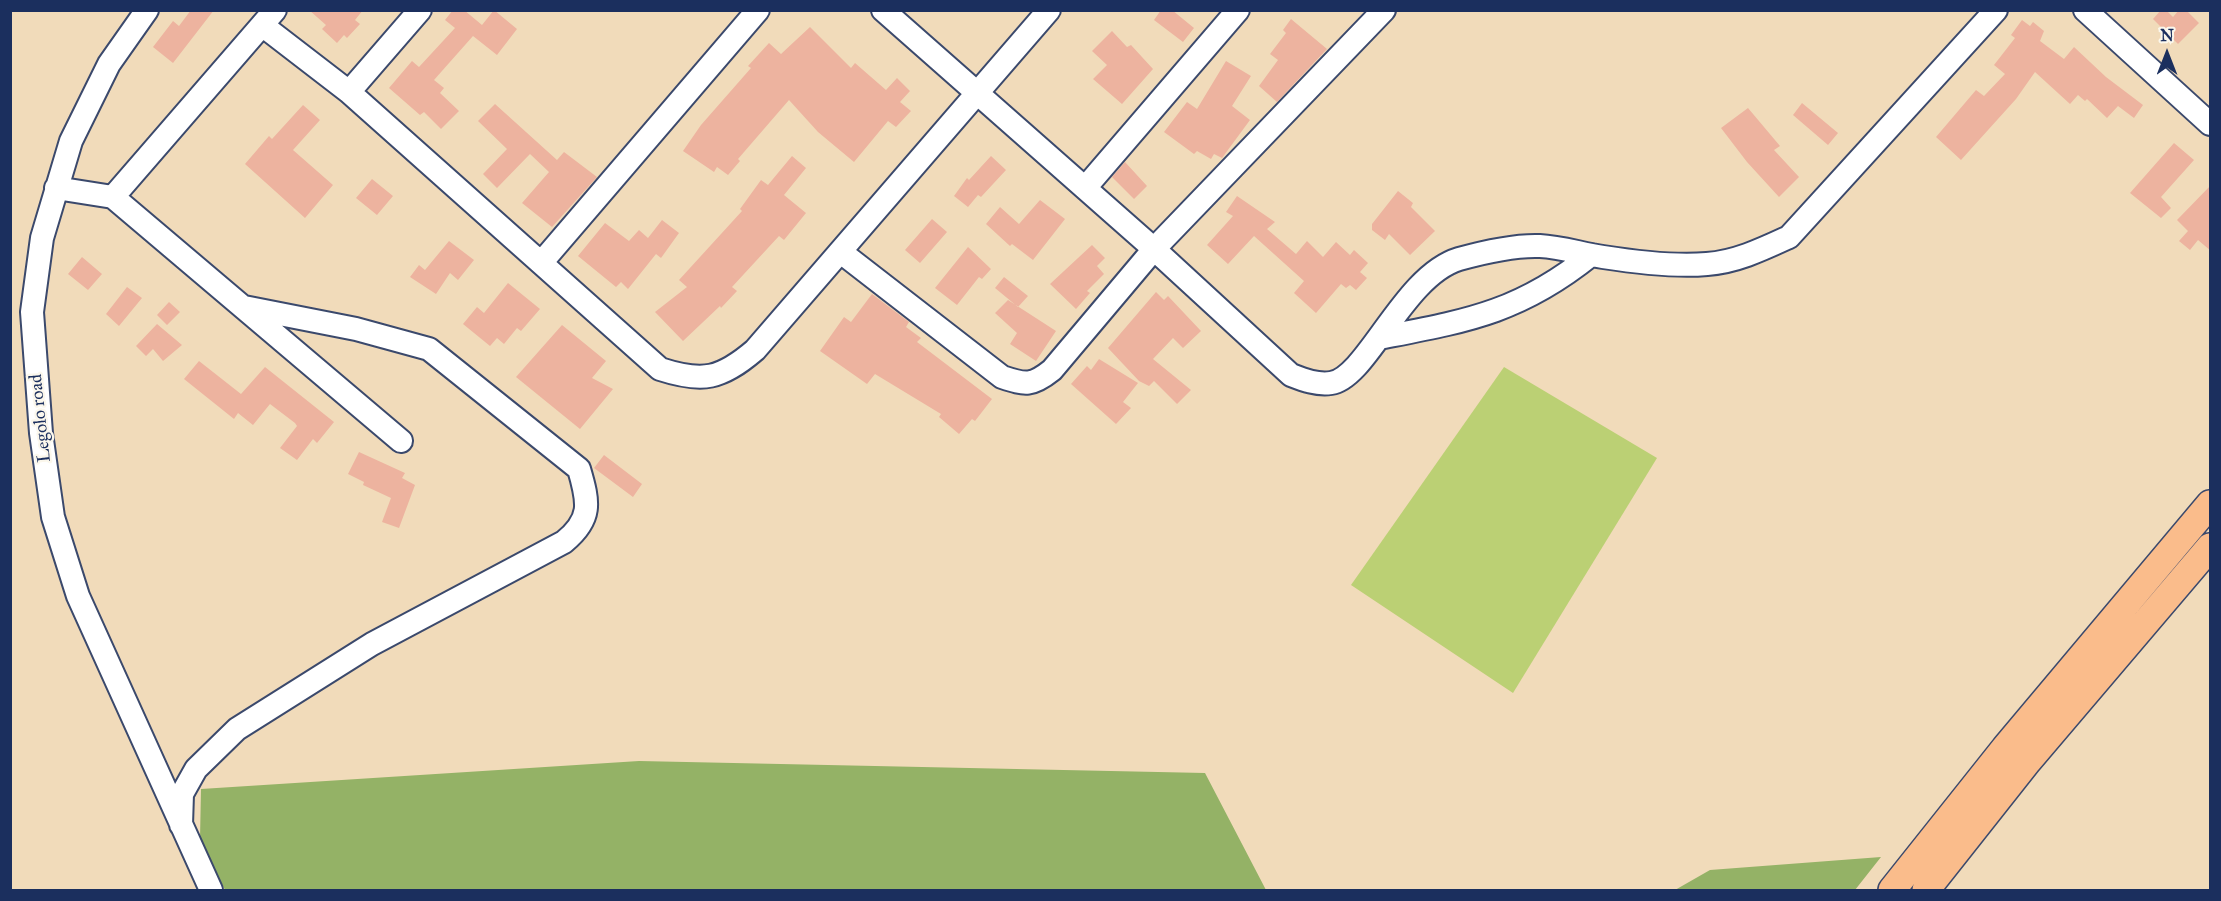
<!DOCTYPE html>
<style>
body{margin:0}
#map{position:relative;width:2221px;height:901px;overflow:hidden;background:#f1dbba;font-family:"IM FELL Great Primer",serif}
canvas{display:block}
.frame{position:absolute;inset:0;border:12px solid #1b2f5e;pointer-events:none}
.north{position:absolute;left:2137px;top:24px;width:60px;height:60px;-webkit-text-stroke:4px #fbf7ec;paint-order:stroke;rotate:0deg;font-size:16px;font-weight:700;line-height:24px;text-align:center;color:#1b2f5e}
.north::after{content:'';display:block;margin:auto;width:21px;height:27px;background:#1b2f5e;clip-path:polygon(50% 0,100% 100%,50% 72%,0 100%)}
</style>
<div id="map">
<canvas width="2221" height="901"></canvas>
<div class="frame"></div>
<div class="north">N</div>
</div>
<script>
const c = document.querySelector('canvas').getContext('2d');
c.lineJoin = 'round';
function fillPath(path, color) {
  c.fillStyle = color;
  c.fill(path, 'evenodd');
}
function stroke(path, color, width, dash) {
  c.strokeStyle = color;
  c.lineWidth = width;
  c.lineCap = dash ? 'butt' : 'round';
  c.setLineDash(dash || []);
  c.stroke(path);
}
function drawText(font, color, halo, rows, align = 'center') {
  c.font = font + ' "IM FELL Great Primer",serif';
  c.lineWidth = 4.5;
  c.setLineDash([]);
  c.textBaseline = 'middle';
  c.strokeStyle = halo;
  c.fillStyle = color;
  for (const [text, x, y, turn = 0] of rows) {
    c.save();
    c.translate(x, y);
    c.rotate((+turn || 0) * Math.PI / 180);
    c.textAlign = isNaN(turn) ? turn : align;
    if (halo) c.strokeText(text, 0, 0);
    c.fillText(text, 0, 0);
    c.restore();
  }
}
fillPath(new Path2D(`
 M1504,367L1657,458L1513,693L1351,585Z`), '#bbd074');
fillPath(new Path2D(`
 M639,761L1205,773L1266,890H225L200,839L201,789Z
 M1881,857L1855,890H1675L1710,870Z`), '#94b266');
fillPath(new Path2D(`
 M191,10H214L173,63L153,47L173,21L179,26Z
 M309,10H363L355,20L360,24L347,38L344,35L337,43L322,29L326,25Z
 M453,10H464L482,25L494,10L517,29L497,55L473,36L434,80L444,88L440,93L459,111L441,129L424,112L420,115L389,88L412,61L419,67L455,28L445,20Z
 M1161,10H1172L1194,28L1183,42L1154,20Z
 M2161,10H2166L2173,17L2179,10H2186L2199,23L2178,44L2153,19Z
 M1291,19L1327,49L1277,102L1259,86L1278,60L1270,54L1286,33L1283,30Z
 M2022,20L2030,26L2033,22L2044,31L2040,41L2064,59L2074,47L2106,77L2143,105L2134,118L2118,106L2107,118L2087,99L2085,101L2078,95L2070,104L2035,72L2016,99L1961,160L1936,137L1976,90L1984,96L2005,74L1994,65L2015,38L2011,35Z
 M810,27L851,68L855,63L886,90L897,78L910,91L900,102L911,111L896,127L888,121L854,162L818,132L789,100L738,159L740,161L728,175L717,167L714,172L683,151L701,125L751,68L748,66L769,43L781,54Z
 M1112,31L1127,47L1131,45L1153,69L1122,104L1093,79L1107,65L1092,51Z
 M1226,61L1251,76L1232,106L1250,120L1222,158L1214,154L1211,159L1197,151L1194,154L1164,132L1187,102L1197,109Z
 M1802,103L1838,133L1828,145L1793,115Z
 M495,104L557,160L564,152L597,177L552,227L522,203L549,172L530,154L497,188L483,174L507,149L478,121Z
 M303,105L320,120L293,150L333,185L305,218L245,164L269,136L272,139Z
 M1748,108L1780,146L1774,150L1799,177L1779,197L1747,162L1721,128Z
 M2174,143L2194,160L2161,197L2171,208L2161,218L2130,193Z
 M792,156L806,168L784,195L806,213L784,240L779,236L732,287L737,291L721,308L720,306L683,341L655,312L687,287L679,280L742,211L740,209L761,180L768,185Z
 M991,156L1006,170L981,197L978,195L968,207L954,196L967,178L969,180Z
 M1125,162L1147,186L1134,199L1112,177Z
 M372,179L393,196L377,215L356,198Z
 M2211,185V251L2198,240L2190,250L2179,241L2188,231L2177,220Z
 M1398,191L1413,203L1411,207L1435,231L1410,255L1389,234L1385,240L1372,230V224Z
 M1237,196L1275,222L1267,229L1296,254L1307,241L1323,257L1336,242L1350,255L1354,250L1368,263L1360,272L1367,278L1356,290L1350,285L1346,288L1341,284L1316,313L1294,293L1304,281L1254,236L1228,264L1207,245L1233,216L1226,212Z
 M1040,200L1065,219L1033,260L1012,244L1010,246L986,224L1000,207L1019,224Z
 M932,219L947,232L920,263L905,250Z
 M662,220L679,233L661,258L656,254L628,289L621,282L616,287L578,256L605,223L629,241L639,230L648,238Z
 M449,241L474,260L458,280L450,273L436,294L410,277L419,265L425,270Z
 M1092,245L1105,258L1097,266L1104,274L1087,291L1090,293L1076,309L1050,284Z
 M968,247L991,269L982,279L979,277L957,305L935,288Z
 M82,257L102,274L88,290L68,274Z
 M1004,277L1028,296L1018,307L995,288Z
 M508,283L540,309L521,331L517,328L504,344L497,338L490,346L463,324L477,307L484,313Z
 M127,287L142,298L119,326L106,314Z
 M1156,292L1164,300L1168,296L1201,331L1183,348L1173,338L1153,359L1191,390L1177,404L1154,381L1149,386L1139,381L1108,348Z
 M872,294L909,322L906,327L921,338L917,342L992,399L975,421L972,419L959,434L939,417L941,414L875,374L867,384L820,351L844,317L851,322Z
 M1008,300L1056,331L1036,361L1010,344L1017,333L995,313Z
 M169,302L180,312L167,325L157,315Z
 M157,324L182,345L163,361L153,349L146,356L136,346Z
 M562,325L606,361L592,378L613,389L580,429L516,377Z
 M1099,359L1138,383L1123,402L1131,408L1116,424L1071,384L1087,366L1091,370Z
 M199,361L241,394L265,367L334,422L317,443L313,439L297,460L280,448L297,426L295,423L270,404L253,425L238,413L234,419L184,379Z
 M359,452L405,473L402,478L415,485L399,528L382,522L391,498L363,485L364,482L348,474Z
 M604,455L642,484L633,497L594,468Z`), '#edb39f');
const minor = new Path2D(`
 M147,10L109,64L71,141L42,238L32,312L41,433L53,517L78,596L211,890
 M883,10L1154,249L1291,375C1304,380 1317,385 1331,383C1367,378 1403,276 1459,259C1484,252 1514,245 1540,246C1561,247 1582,254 1603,257C1635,262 1674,267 1707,264C1736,262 1763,249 1789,237L1996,10
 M2085,10L2210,124
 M262,25L349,92L660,369C703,383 721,379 755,350L1049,10
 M349,92L420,10
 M56,188L113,197L401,441
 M1085,188L1238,10
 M113,197L275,10
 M842,253L1002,377C1026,385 1032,386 1052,370L1154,249L1384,10
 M541,263L758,10
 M1379,338C1466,321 1519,313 1591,255
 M181,825L182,794L196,769L237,729L372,644L564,542C592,519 589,503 579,469L429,349L356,329L244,307`);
const major = new Path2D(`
 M1892,890L2005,748L2210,504
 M1926,890L2028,761L2210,547`);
stroke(minor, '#3b496c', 26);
stroke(major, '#3b496c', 30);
stroke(minor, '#fff', 22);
stroke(major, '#fabc8b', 27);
drawText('18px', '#1b2f5e', '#fbf7ec', [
 ["Legolo road",41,418,-96]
]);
</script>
